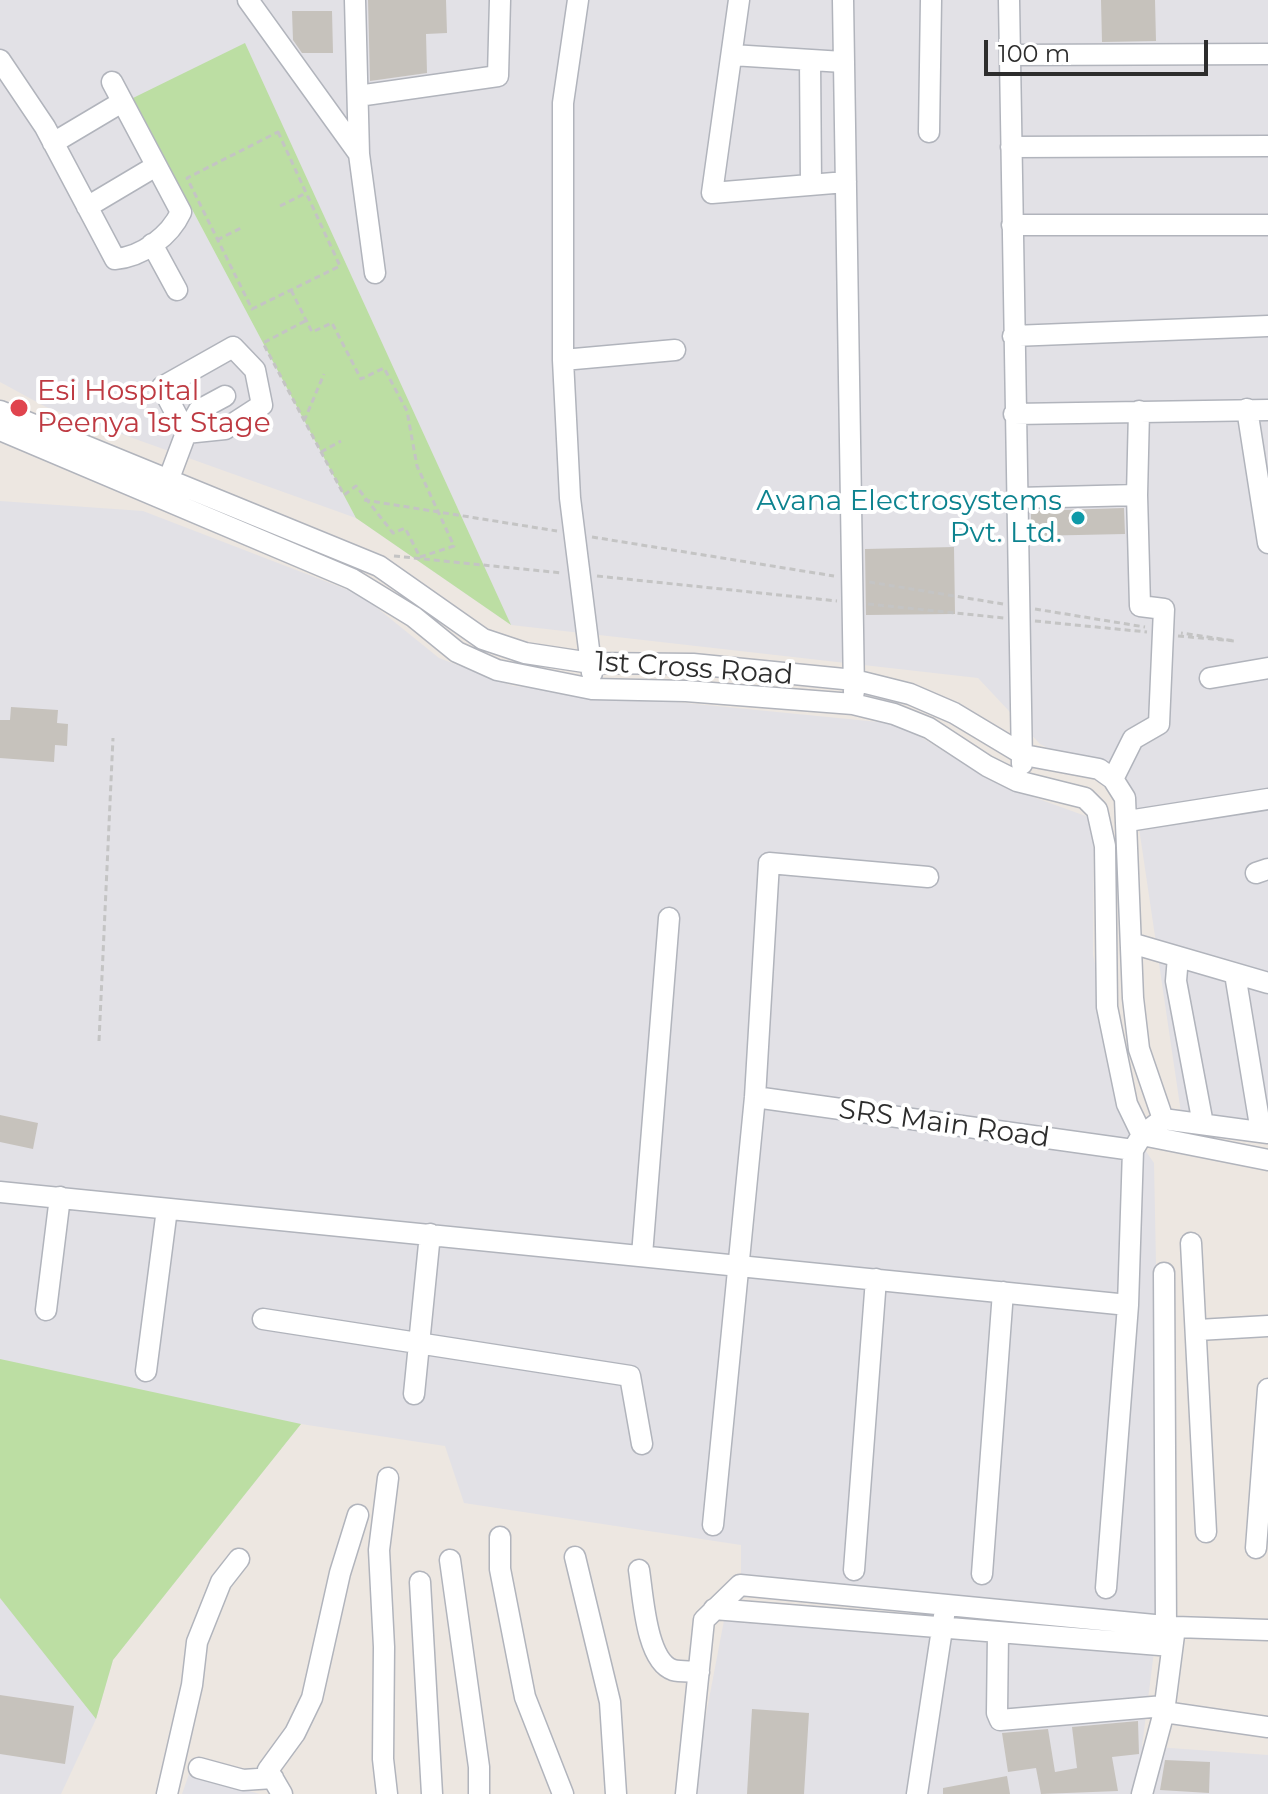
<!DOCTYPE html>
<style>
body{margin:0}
#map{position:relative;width:1268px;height:1794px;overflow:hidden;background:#ede7e1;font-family:Montserrat,sans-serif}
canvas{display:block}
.scale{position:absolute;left:984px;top:40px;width:224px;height:36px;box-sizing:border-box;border:4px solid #2d2d2d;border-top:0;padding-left:10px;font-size:24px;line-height:28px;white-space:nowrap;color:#2d2d2d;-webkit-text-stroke:6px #fff;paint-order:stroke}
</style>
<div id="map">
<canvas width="1268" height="1794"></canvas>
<div class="scale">100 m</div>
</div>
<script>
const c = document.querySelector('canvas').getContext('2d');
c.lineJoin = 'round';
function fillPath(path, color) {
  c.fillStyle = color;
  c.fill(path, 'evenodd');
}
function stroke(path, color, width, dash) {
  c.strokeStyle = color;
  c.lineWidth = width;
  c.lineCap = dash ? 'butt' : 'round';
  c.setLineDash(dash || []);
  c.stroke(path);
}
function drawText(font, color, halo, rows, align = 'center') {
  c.font = font + ' Montserrat,sans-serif';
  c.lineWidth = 8;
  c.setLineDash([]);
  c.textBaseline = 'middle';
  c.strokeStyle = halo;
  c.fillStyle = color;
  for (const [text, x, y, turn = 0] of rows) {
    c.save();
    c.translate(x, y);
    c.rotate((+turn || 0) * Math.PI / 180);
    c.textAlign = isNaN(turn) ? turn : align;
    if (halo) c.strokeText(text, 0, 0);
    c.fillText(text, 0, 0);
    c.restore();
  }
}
fillPath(new Path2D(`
 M0,0H1268V1135L1183,1126L1134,794L1040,744L978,678L511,625L356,518L46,407L0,382Z
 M0,501L143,511L361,595L439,658L513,686L899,724L1000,785L1094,819L1093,955L1129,1127L1154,1163L1163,1619L741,1578V1545L464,1503L445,1446L301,1424L113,1660L96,1719L61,1794H0Z
 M725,1615L1155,1644L1142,1746L1268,1755V1794H691Z
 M189,1774L260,1794H182Z`), '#e2e1e6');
fillPath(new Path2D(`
 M245,43L511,625L356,518L133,98Z
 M0,1359L301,1424L113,1660L96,1719L0,1598Z`), '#bcdea3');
fillPath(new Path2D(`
 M368,0H446L447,33L426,34L427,73L370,81Z
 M1101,0H1155L1156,41L1102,42Z
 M292,11H332L333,53H302L293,40Z
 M1124,508L1125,534L1031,536V511Z
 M954,547L955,614L866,615L865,549Z
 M11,707L58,710L57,723L68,724L67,746L55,745L54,762L0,758V720H10Z
 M0,1115L38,1123L33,1149L0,1142Z
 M0,1695L74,1706L65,1764L0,1754Z
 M752,1709L809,1713L804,1794H747Z
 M1138,1721L1139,1754L1112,1757L1118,1791L1041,1794L1036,1768L1008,1772L1002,1733L1048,1729L1055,1772L1077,1768L1072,1727Z
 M1165,1760L1210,1762L1209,1793L1160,1790Z
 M1007,1776L1010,1794H943V1788Z`), '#c6c2bc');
const minor = new Path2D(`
 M248,0L359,154
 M355,0L359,154L375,273
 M578,0L563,103V360L570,498L592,673
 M739,0L712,193L846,182
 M843,0L854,692
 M1009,0L1022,764
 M732,55L843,62
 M1010,55L1268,54
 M0,60L45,127L115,259C142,257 170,236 181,212L112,82
 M810,60L811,185
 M358,96L498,76L500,0
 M929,132L931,0
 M53,143L122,102
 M1011,147L1268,146
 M87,207L156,166
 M1012,225H1268
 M152,244L177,290
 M1013,336L1268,326
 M563,360L675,350
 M1247,409L1268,543
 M0,411L379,566L483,639L525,653L591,663L693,664L854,680L910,694L954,713L1024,755L1099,769L1113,779L1125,798L1133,998L1139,1049L1163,1119
 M1014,414L1268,410
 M0,430L352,579L414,617L457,652L497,670L592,689L686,691L853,704L894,714L929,728L987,766L1017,781L1085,798L1097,810L1105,846L1107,1007L1127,1104L1142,1135L1268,1160
 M165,489L186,433L162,387L233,347L255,370L262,405L225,429L186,433L199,410L225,396
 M1137,495L1139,411
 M1018,498L1137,495L1140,606L1164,609L1159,724L1133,739L1113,779
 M1210,678L1268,668
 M1128,821L1268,799
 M1256,873L1268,869
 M1131,943L1268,983
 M1178,957L1176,981L1203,1124
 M1235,974L1261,1132
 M755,1097L1133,1150
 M0,1192L1128,1305
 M1191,1243L1206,1532
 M642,1255L669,918
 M1164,1273L1166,1626
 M46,1310L60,1197
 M263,1319L630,1376L642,1444
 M1198,1330L1268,1326
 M146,1371L167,1209
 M414,1394L430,1234
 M713,1525L755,1097L769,863L928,877
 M500,1537V1569L525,1697L563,1794
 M1256,1548L1268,1389
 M575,1557L610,1702L616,1794
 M450,1560L479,1767V1794
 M639,1570C643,1595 646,1661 673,1670C681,1672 691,1671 699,1672
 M854,1570L876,1279
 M982,1574L1003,1292
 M420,1582L432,1794
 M1106,1588L1128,1305L1133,1150L1142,1135L1163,1119L1268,1133
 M714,1609L1172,1646
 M998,1634L997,1713L1000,1720L1164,1706
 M1164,1712L1268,1727
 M199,1768L243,1780L273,1778
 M167,1794L192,1685L197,1642L221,1582L239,1559
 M282,1794L268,1770L295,1733L312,1698L340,1573L358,1515
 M387,1794L383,1759L384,1647L379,1550L388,1478
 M686,1794L704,1620L740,1585L1175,1627L1268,1630
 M917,1794L944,1616
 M1142,1794L1164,1712L1174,1635`);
stroke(minor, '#b1b4bc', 23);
stroke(new Path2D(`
 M278,132L340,266L252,309L187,178Z
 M280,206L306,193
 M217,240L243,227
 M291,290L312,332L332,323L361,379L384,368L407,411L417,466L454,546L420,557L405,528L393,533L356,486L344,495L263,343L307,320
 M304,421L324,374
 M321,452L341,441
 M364,500L557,531
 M592,537L834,576
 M394,556L562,573
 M597,576L837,601
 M869,582L1003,604
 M868,604L1004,618
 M1035,609L1145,627
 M1035,621L1147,632
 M1178,636L1235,641L1181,633
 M99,1041L113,738`), '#c4c4c4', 3, [6, 4]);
stroke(minor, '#fff', 20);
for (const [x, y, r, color] of [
 [19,408,10,"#e0444e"],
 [1078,518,8,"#0f9aa8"]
]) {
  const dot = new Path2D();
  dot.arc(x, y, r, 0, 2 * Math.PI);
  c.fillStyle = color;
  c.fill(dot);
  stroke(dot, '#fff', 3);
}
drawText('28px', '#be3a42', '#fff', [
 ["Esi Hospital",37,392],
 ["Peenya 1st Stage",37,424]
], 'left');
drawText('28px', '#0d838f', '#fff', [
 ["Avana Electrosystems",1062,502],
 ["Pvt. Ltd.",1062,534]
], 'right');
drawText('28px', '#2d2d2d', '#fff', [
 ["1st Cross Road",694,669,4],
 ["SRS Main Road",944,1124,8]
]);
</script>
